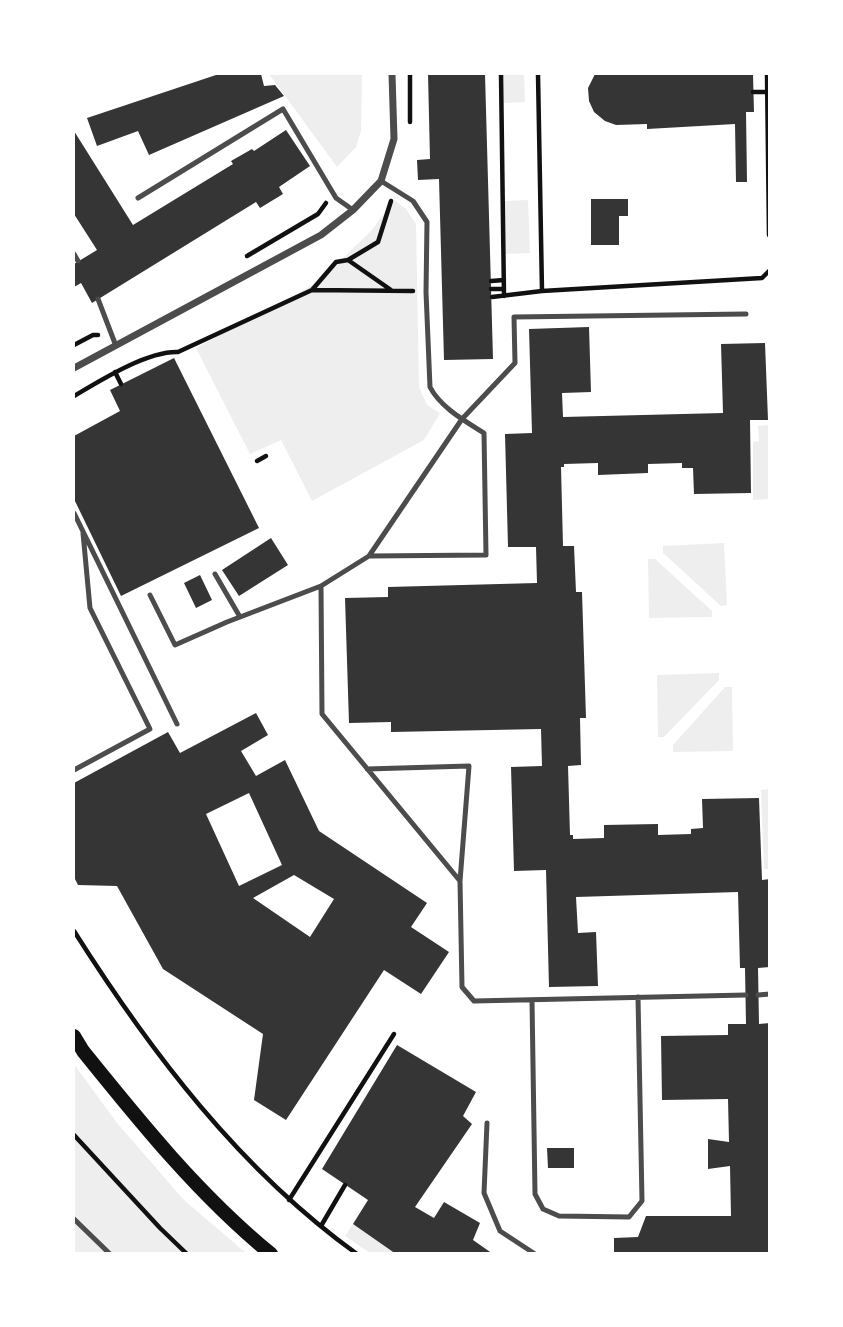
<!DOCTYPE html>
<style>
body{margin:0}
#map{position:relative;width:843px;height:1327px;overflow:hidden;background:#fff;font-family:Inter,sans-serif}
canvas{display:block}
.frame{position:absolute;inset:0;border:75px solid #fff;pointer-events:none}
</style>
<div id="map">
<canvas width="843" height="1327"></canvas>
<div class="frame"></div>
</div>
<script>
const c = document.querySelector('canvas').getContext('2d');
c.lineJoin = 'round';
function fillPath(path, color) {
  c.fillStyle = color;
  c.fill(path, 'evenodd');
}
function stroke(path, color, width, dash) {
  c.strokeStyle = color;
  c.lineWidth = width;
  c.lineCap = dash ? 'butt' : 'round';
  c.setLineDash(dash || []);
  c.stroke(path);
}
fillPath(new Path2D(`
 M269,74H362L361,131L356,147L337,167Z
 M501,74H524L525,102L501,103Z
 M394,200L406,209L416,224L419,387L427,405L440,413L424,440L312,501L281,440L250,454L196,348L318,282L371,231Z
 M528,200L530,253L504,254L503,201Z
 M769,425V499L753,500V442L759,441L758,426Z
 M724,543L727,605L721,606L663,553V546Z
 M648,559H655L712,611V617L649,618Z
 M719,673V680L664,737H658L657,675Z
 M725,687H732L733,751L673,752V745Z
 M769,789V869H764L761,790Z
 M74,1064L117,1123L184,1200L246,1253H74Z
 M353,1224L395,1253H370L345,1236Z`), '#eee');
fillPath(new Path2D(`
 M219,74H261L264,86L275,85L284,96L149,155L138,131L97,146L87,118Z
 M428,74H485L493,359L444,360L439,179L418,180L417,160L430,159Z
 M595,74H753L754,112H746L747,182H736L735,124L647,129V124L616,125L605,121L594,112L589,101L588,88Z
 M286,130L310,166L279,187L283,194L260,208L256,202L92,303L81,283L74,287V264L97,250L74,214V131L133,225L233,164L231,161L252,149L254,151Z
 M591,199H628V216H619V245H591Z
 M589,327L591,392L562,393L563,417L723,413L721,344L765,343L768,420H750L751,493L694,494L693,468H682V463L648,464V473L598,475V463L564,464V467H561L563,546H574L576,592H582L586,718H580L581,765L568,766L570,835H573V839L604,838V825L658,824V835L691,834V829L703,828L702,799L759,798L762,880L770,879V967L758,968L759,1024L770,1023V1254H614V1238L638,1237L646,1216H731L730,1166L708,1169V1139L729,1142L728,1099L662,1100L661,1036L728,1035V1024H746L745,968H740L738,892L576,897L578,933L596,932L598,986L549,987L546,870L514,871L511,767L542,766L541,729L391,732V722L349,723L345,598L388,597V587L537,583L536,547H508L505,434L532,433L529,329Z
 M174,358L259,528L121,596L74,499V436L120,411L110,390Z
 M271,538L288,565L239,596L222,570Z
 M200,575L212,600L196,608L184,583Z
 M256,713L268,735L241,751L256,776L285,760L319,831L427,903L411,927L449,952L421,994L384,970L286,1120L254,1100L263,1034L163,969L117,886L78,885L74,877V783L168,732L180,753ZM249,793L282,865L239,886L206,814ZM294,875L334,899L310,937L253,898Z
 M397,1045L476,1092L463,1116L472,1124L415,1207L434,1218L444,1202L480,1223L473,1240L493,1254H396L353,1224L368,1200L322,1169Z
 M547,1148H574V1168H548Z`), '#353535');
stroke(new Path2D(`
 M501,74L504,296
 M538,74L542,291
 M767,74L769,235
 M753,92H770
 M410,122V74
 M247,256L318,214L326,203
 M348,260L391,290
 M491,281L504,280
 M491,289H504
 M312,290L336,262L348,260L378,242L391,201
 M492,297L542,291L762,278L770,270
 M74,345L93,335H98
 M115,372L121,384
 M74,396C101,380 147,351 178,352L312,290L413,291
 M257,461L266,456
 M74,931C150,1051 240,1170 357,1254
 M74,1135L160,1228L187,1254
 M289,1200L394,1034
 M321,1226L345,1185`), '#111', 4.5);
stroke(new Path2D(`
 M138,198L283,109L336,198L353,210
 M74,254L78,261
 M98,299L116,346
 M746,314L514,317L515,363L462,419L369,556L321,586L322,714L460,881L462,987L474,1001L746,995
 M74,513L177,724
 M369,556L486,555L484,433C465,421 440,407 430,387L426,292L427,222L413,201L381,181
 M215,574L240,617
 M150,595L175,645L227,622L321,586
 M367,769L469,766L460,881
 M74,770L150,729L90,608L83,533
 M758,995L770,994
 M532,1000L535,1194L543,1209L559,1216L629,1217L642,1201L638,997
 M487,1123L484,1193L500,1231L535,1254
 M74,1219L110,1254`), '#4c4c4c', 5);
stroke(new Path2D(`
 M74,368L321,235L353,210L381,181L394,139L392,74`), '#4c4c4c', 7);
stroke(new Path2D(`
 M74,1036L83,1051C141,1123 199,1195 271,1254`), '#111', 14);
</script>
